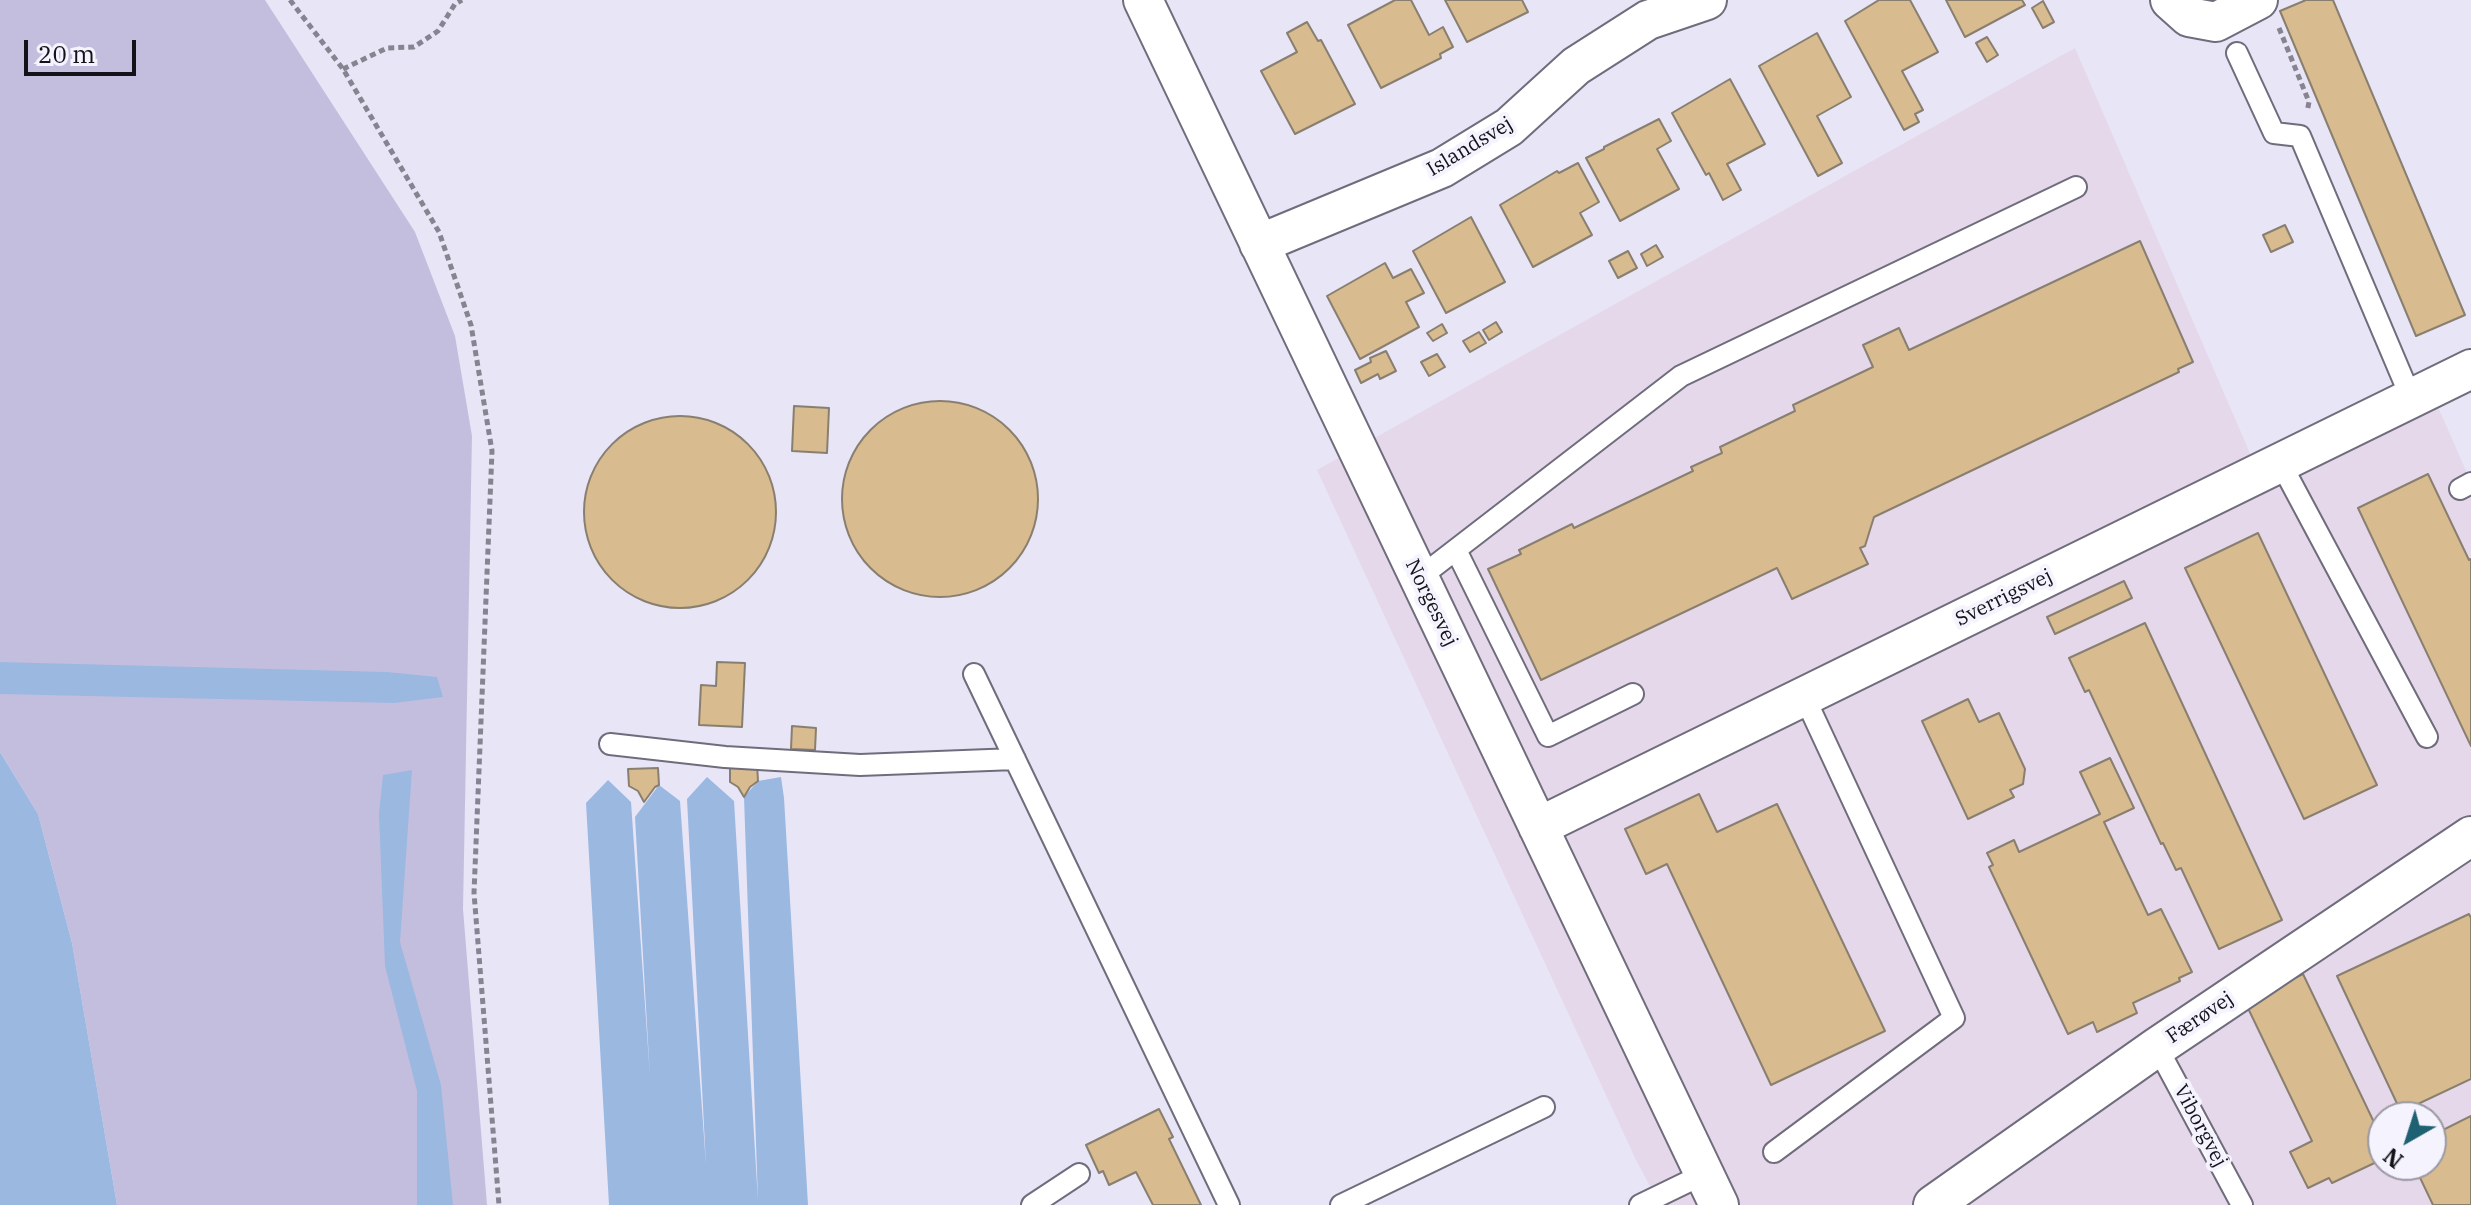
<!DOCTYPE html>
<html>
<head>
<meta charset="utf-8">
<style>
	body { margin:0 }
	#map { position:relative; width:2471px; height:1205px; overflow:hidden; background:#e8e5f7; font-family:"IBM Plex Serif",serif }
	canvas { display:block }
	.north { position:absolute; left:2367px; top:1101px; width:80px; height:80px; box-sizing:border-box; background:#f5f3fe; border:2px solid #9b99a2; border-radius:50%; rotate:219deg; font-size:22px; font-weight:700; line-height:32px; text-align:center; color:#131218 }
	.north::after { content:''; display:block; margin:auto; width:28px; height:36px; background:#1d6173; clip-path:polygon(50% 0,100% 100%,50% 72%,0 100%) }
	.scale { position:absolute; left:24px; top:40px; width:112px; height:36px; box-sizing:border-box; border:4px solid #131218; border-top:0; padding-left:10px; font-size:24px; line-height:28px; white-space:nowrap; color:#131218; -webkit-text-stroke:6px #f5f3fe; paint-order:stroke }
</style>
</head>
<body>
<div id="map">
<canvas width="2471" height="1205"></canvas>
<div class="north">N</div>
<div class="scale">20 m</div>
</div>
<script>
const context = document.querySelector('canvas').getContext('2d');
context.lineJoin = 'round';
function fillPath(path, color) { context.fillStyle = color; context.fill(path, 'evenodd'); }
function trace(path, color, width, dash) { context.strokeStyle = color; context.lineWidth = width; context.lineCap = dash ? 'butt' : 'round'; context.setLineDash(dash || []); context.stroke(path); }
function drawText(font, color, halo, rows, align = 'center') {
  context.font = font + ' "IBM Plex Serif",serif'; context.lineWidth = 8; context.setLineDash([]); context.textBaseline = 'middle'; context.strokeStyle = halo; context.fillStyle = color; for (const [text, x, y, turn = 0] of rows) {
    context.save(); context.translate(x, y); context.rotate((+turn || 0) * Math.PI / 180); context.textAlign = isNaN(turn) ? turn : align; if (halo) context.strokeText(text, 0, 0); context.fillText(text, 0, 0); context.restore();
  }
}
fillPath(new Path2D(`
	M2075,48L2252,458L2427,382L2471,482V1205H1660L1636,1160L1317,470ZM2383,1117H2431V1165H2383Z`), '#e6d8eb');
fillPath(new Path2D(`
	M0,0H265L415,232L455,336L472,436L463,909L487,1205H117L72,943L38,814L0,752Z`), '#c4bede');
fillPath(new Path2D(`
	M0,662L387,672L437,677L443,697L394,703L0,694Z
	M0,752L38,814L72,943L117,1205H0Z
	M412,770L400,942L441,1085L453,1205H417V1091L385,966L379,814L383,775Z
	M707,777L734,801L758,1201L744,797L758,781L781,777L784,798L808,1205H609L586,803L608,780L631,802L650,1077L635,817L659,785L680,801L706,1165L687,799Z`), '#9bb8e1');
const building = new Path2D(`
	M1395,0H1411L1429,35L1443,27L1453,47L1440,54L1441,58L1381,88L1348,25Z
	M1445,0H1522L1528,12L1467,42Z
	M1879,0H1910L1938,52L1902,71L1923,110L1915,114L1919,122L1904,130L1845,21Z
	M1946,0H2022L2025,5L1965,37Z
	M2306,0H2333L2465,315L2416,336L2280,11Z
	M2043,1L2054,22L2043,28L2032,8Z
	M1307,22L1318,41L1321,40L1355,104L1295,134L1261,71L1297,52L1287,33Z
	M1817,33L1851,97L1817,116L1842,163L1818,176L1759,66Z
	M1987,37L1998,55L1987,62L1976,43Z
	M1730,79L1765,144L1727,164L1741,190L1723,200L1709,173L1706,175L1672,113Z
	M1659,119L1671,141L1657,149L1679,189L1620,221L1586,158L1604,149V147Z
	M1578,163L1599,202L1580,213L1592,235L1533,267L1500,205L1557,171L1559,173Z
	M1471,217L1505,282L1446,313L1413,251Z
	M2285,225L2293,242L2271,252L2263,235Z
	M2140,241L2193,362L2178,369L2179,372L1874,517L1865,546L1860,548L1868,564L1792,599L1777,568L1541,680L1488,569L1521,554L1519,550L1572,524L1574,528L1693,471L1691,467L1722,453L1720,447L1795,411L1793,405L1873,367L1863,345L1899,328L1909,350Z
	M1656,245L1663,257L1647,266L1641,254Z
	M1628,251L1637,268L1618,278L1609,261Z
	M1385,263L1393,278L1411,269L1424,293L1406,302L1419,327L1360,359L1327,296Z
	M1496,322L1502,332L1489,340L1483,330Z
	M1442,324L1447,333L1433,341L1427,333Z
	M1479,332L1486,343L1470,352L1463,341Z
	M1386,351L1396,371L1380,379L1378,374L1361,383L1355,370L1371,362L1370,358Z
	M1437,354L1445,367L1429,376L1421,362Z
	M842 499a98 98 0 1 1 196 0a98 98 0 1 1-196 0Z
	M794,406L829,408L827,453L792,451Z
	M584 512a96 96 0 1 1 192 0a96 96 0 1 1-192 0Z
	M2428,474L2469,560L2471,559V746L2358,508Z
	M2258,533L2377,785L2304,819L2185,568Z
	M2124,581L2132,598L2055,634L2047,617Z
	M2145,623L2282,920L2219,949L2181,868L2176,870L2163,843L2161,844L2089,690L2085,692L2069,658Z
	M717,662L745,663L742,727L699,725L701,685L716,686Z
	M1968,699L1979,722L1999,713L2025,769L2023,784L2010,790L2014,797L1968,819L1922,721Z
	M792,726L816,728L815,750L791,749Z
	M2110,758L2134,808L2104,822L2148,915L2161,909L2192,972L2179,978L2180,981L2133,1003L2137,1013L2097,1032L2093,1022L2068,1034L1989,867L1993,865L1987,853L2014,840L2019,852L2100,814L2080,772Z
	M757,764L758,781L750,787L744,797L738,787L730,782V765Z
	M658,768L659,785L655,787L644,802L638,791L629,786L628,769Z
	M1699,794L1717,832L1777,804L1885,1031L1771,1085L1667,864L1646,874L1625,829Z
	M2469,914L2471,918V1079L2401,1112L2337,976Z
	M2303,974L2383,1141V1159L2332,1183L2329,1178L2308,1188L2290,1152L2312,1141L2245,1002Z
	M1159,1109L1173,1137L1169,1139L1201,1205H1153L1136,1172L1109,1185L1103,1171L1099,1173L1086,1145Z
	M2471,1116V1205H2433L2414,1165H2431V1136Z`);
fillPath(building, '#d8bb8f');
trace(building, '#897f70', 2);
const service = new Path2D(`
	M2237,53L2274,133L2300,136L2411,398
	M2280,462L2427,737
	M2460,489L2471,483
	M1456,550L1548,736L1633,694
	M1419,578L1681,376L2076,187
	M974,674L1229,1205
	M610,744L725,757L860,765L1015,759
	M2157,1047L2242,1205
	M1774,1152L1954,1018L1804,696
	M1032,1205L1079,1174
	M1341,1205L1544,1107
	M1640,1205L1704,1174`);
const minor = new Path2D(`
	M1143,0L1719,1205
	M2170,0L2189,17L2216,22L2258,0
	M1259,244L1442,168L1509,127L1576,66L1648,20L1707,0
	M1538,827L2471,369
	M1933,1205L2157,1047L2471,836`);
trace(service, '#6f6c7c', 24);
trace(minor, '#6f6c7c', 42);
trace(new Path2D(`
	M290,0L343,69L439,232L471,325L492,451L474,893L499,1205
	M2279,28L2309,102L2307,112
	M343,69L387,48L414,47L438,31L455,4L462,0`), '#868490', 5, [6, 4]);
trace(service, '#fff', 20);
trace(minor, '#fff', 38);
drawText('20px', '#131218', '#f5f3fe', [
	["Islandsvej",1470,147,-31],
	["Sverrigsvej",2004,598,-26],
	["Norgesvej",1431,603,64],
	["Færøvej",2200,1018,-34],
	["Viborgvej",2200,1126,62]
]);
</script>
</body>
</html>
